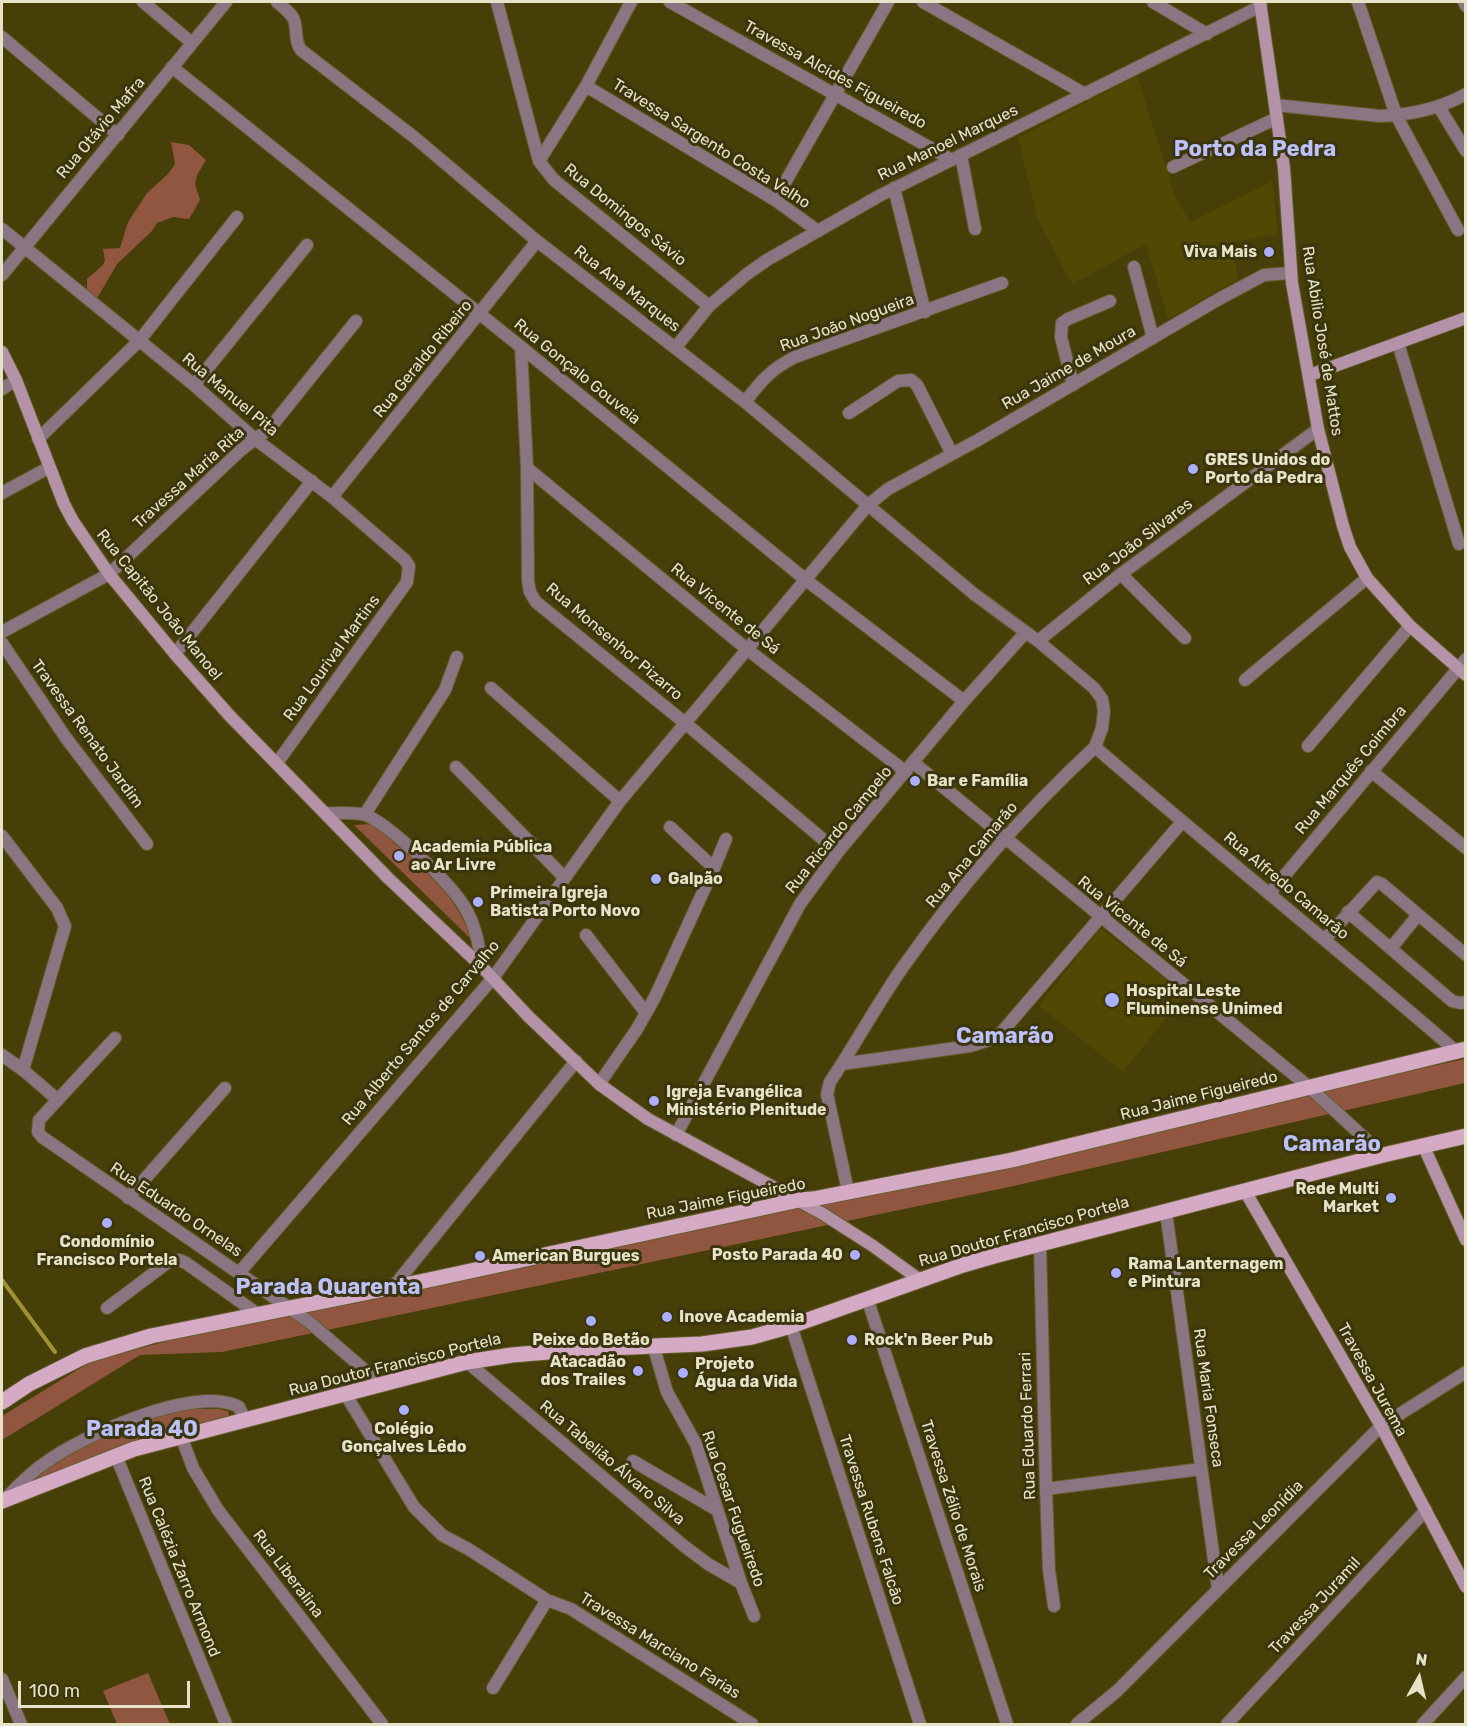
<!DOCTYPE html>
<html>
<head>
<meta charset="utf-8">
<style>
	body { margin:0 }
	#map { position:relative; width:1467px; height:1726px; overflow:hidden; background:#473f08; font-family:Rubik,sans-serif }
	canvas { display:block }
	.frame { position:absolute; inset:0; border:3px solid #e7e3c8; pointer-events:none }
	.north { position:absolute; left:1389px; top:1648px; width:60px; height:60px; -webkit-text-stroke:4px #3b350d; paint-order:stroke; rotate:8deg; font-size:16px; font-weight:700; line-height:24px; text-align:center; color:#e7e3c8 }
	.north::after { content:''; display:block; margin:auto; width:21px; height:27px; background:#e7e3c8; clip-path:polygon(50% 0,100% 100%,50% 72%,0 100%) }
	.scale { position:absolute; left:18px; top:1681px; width:172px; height:27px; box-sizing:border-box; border:3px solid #e7e3c8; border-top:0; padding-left:8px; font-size:18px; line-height:21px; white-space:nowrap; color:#e7e3c8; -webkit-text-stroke:4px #3b350d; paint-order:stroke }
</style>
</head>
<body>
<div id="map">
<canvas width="1467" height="1726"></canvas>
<div class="frame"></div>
<div class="north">N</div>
<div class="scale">100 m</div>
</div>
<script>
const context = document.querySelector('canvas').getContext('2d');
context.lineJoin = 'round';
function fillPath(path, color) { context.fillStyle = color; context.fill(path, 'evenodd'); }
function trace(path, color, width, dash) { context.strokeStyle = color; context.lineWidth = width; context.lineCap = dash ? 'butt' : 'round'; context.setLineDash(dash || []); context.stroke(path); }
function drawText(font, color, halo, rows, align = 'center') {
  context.font = font + ' Rubik,sans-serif'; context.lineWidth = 6; context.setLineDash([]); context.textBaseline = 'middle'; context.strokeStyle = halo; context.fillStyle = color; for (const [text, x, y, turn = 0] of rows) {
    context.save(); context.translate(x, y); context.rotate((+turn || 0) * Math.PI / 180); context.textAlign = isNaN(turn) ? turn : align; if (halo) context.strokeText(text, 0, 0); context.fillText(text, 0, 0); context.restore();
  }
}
fillPath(new Path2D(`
	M1137,76L1175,196L1190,222L1272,181L1278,234L1231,242L1238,279L1168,319L1146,244L1072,284L1038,220L1018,138Z
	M1100,928L1185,994L1123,1072L1039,1006Z`), '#514803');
fillPath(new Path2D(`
	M171,142L189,145L206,160L197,175L195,184L200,200L189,219L173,217L157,223L151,232L117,264L96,300L87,295V279L103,265L105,260L103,249L120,248L128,222L147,193L168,174L175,164Z
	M372,824C410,857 456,890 472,940L354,825Z
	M1465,1059V1083L1009,1187L222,1352L140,1355L2,1440V1416L92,1361L217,1328Z
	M186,1409H218L228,1411L229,1416L129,1447L27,1486L45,1467L95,1439L148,1417Z
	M148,1673L170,1724H117L103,1691Z`), '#915640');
trace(new Path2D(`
	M2,1280L55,1352`), '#9f9136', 4);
const minor = new Path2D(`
	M143,2L192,43
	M277,2C282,6 288,11 292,16C299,26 293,40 301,50L414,137L537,241L745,402L974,594L1038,641L1094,688L1102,699L1104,711L1102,728L1095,747C1024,813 959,887 903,967C877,1004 855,1045 830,1082L827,1094L848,1191
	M497,2L539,161L554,180L709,306
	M670,2L952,160
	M923,2L1085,94
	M1153,2L1207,34
	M1358,2L1396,115L1458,230
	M1464,2L1466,6
	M2,37L118,135
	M172,67L521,347L806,580L964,701
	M586,86L775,200L818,231
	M1275,105L1380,116C1411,115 1439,109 1466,94
	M1439,107L1466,151
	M961,155L975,229
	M539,161L586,86L631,2
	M1173,167L1277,118
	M894,188L925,312
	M775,200L888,2
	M2,229L194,385L255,439L332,497L405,560L409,566L407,582L277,763
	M1134,267L1153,338
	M1398,343L1459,544
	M521,347L527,468L528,581L530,592L536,602L685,723L838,852
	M676,347L709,306L747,274L767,260L879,196L1261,6
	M194,385L307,245
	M1073,385L1061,337L1062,323L1068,319L1110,301
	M2,389L16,380
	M745,402C761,381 771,369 795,357L1002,283
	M849,413L898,381L911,380L917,385L952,454
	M38,439L139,341L237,217
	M527,468L748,650L906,772
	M2,493L48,468
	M332,497L537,241
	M1121,574L1185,638
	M2,632L109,574L241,450L270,428L356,321
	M1038,641L1121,574L1318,429
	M2,643L66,738L147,844
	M175,654L312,481
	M1245,680L1367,578
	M491,688L620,801
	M1308,746L1410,626
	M1095,747C1214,850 1337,948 1457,1052
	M914,763L1309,1087L1383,1155
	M456,767L564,877
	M1371,771L1466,848
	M327,813C338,814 357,811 368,816C393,828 449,882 464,906C476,925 479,946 482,967
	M365,814L445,690L457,657
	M2,836L57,908L65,926L23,1070
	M714,868L726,839
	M1270,893L1466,659
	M1348,912L1452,1001L1460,1003L1466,1002
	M586,935L646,1013
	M1325,939L1377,882L1382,884L1466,955
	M1391,948L1418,915
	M115,1038L39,1120L38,1132L42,1137L308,1321L382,1385
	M2,1055L23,1070L58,1100
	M842,1064L970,1046L986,1041L1001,1033L1182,822
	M599,1084L637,1029L655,997L714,868L670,827
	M676,1135L800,904L838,852L964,701L1026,632
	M128,1198L225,1088
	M1166,1212L1218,1589
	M1040,1244L1046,1489L1049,1570L1054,1606
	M239,1273L493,978L620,801L868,505L888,489L978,440L1219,299L1264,275L1291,273
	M394,1286L576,1061
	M867,1298L1007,1724
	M107,1308L171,1260H179L186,1263L259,1315
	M791,1326L920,1724
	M654,1348L667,1392L696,1444L741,1583L754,1616
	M467,1362L684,1546L708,1564L741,1583
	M346,1395L414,1507L442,1535L470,1550L547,1600L571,1609L752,1724
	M181,1436L193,1468L218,1510L382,1724
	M116,1456L226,1724
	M633,1461L717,1510
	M1046,1489L1201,1469
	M7,1497C19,1485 31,1472 45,1463C81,1436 196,1384 239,1407L245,1420
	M2,1679L21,1724
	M493,1688L547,1600
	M1077,1724L1117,1691L1381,1426L1466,1372
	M1227,1724L1426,1510`);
const tertiary = new Path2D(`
	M2,275L226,2
	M1423,1724L1466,1677`);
const secondary = new Path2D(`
	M1260,2L1284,168L1292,283L1318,429L1343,526L1350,547L1367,578L1410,626L1466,675
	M2,352L16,380L64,504L73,521L109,574L175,654L229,715L388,878L482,967L528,1016L599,1084L648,1119L823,1214L873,1246L920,1280
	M1310,375L1466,318
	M1423,1145L1466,1240
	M1245,1191L1381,1426L1466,1587`);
const primary = new Path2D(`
	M2,1402L29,1384L85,1356L151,1336L424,1281L799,1200L813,1199L1012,1160L1466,1049
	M2,1501L134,1449L467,1362L512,1355L584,1349L702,1344L752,1337L791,1326L963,1265L994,1256L1383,1155L1466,1136`);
trace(minor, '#645d2b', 14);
trace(tertiary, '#645d2b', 14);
trace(secondary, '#645d2b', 14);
trace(primary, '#645d2b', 17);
trace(minor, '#8a7582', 12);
trace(tertiary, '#8a7582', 12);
trace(secondary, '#b493a8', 12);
trace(primary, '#d4aac5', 15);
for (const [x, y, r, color] of [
	[1269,252,6,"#aab0fb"],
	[1193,469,6,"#aab0fb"],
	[915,781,6,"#aab0fb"],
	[399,856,6,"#aab0fb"],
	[656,879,6,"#aab0fb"],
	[478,902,6,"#aab0fb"],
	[1112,1000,8,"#aab0fb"],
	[654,1101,6,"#aab0fb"],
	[1391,1198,6,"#aab0fb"],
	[107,1223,6,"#aab0fb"],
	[855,1255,6,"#aab0fb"],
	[480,1256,6,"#aab0fb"],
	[1116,1273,6,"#aab0fb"],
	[667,1317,6,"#aab0fb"],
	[591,1321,6,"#aab0fb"],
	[852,1340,6,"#aab0fb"],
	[638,1371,6,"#aab0fb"],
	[683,1373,6,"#aab0fb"],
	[404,1410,6,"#aab0fb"]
]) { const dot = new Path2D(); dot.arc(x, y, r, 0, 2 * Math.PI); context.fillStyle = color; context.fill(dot); trace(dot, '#3b350d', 2); }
drawText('16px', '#e7e3c8', '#3b350d', [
	["Travessa Alcides Figueiredo",835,75,29],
	["Rua Otávio Mafra",101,128,-50],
	["Rua Manoel Marques",948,143,-26],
	["Travessa Sargento Costa Velho",711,144,32],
	["Rua Domingos Sávio",625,215,39],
	["Rua Ana Marques",627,289,38],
	["Rua João Nogueira",847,323,-20],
	["Rua Abilio José de Mattos",1322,341,81],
	["Rua Geraldo Ribeiro",423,359,-51],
	["Rua Jaime de Moura",1069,368,-30],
	["Rua Gonçalo Gouveia",577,372,39],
	["Rua Manuel Pita",230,395,40],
	["Travessa Maria Rita",189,478,-42],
	["Rua João Silvares",1138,542,-37],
	["Rua Capitão João Manoel",159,605,51],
	["Rua Vicente de Sá",725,609,39],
	["Rua Monsenhor Pizarro",614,642,40],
	["Rua Lourival Martins",332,658,-54],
	["Travessa Renato Jardim",87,734,54],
	["Rua Marquês Coimbra",1351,770,-50],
	["Rua Ricardo Campelo",839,830,-51],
	["Rua Ana Camarão",972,855,-50],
	["Rua Alfredo Camarão",1286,886,40],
	["Rua Vicente de Sá",1132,922,39],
	["Rua Alberto Santos de Carvalho",421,1033,-50],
	["Rua Jaime Figueiredo",1199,1096,-14],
	["Rua Jaime Figueiredo",726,1199,-11],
	["Rua Eduardo Ornelas",176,1210,34],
	["Rua Doutor Francisco Portela",1024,1232,-16],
	["Rua Doutor Francisco Portela",395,1365,-14],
	["Travessa Jurema",1372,1380,61],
	["Rua Maria Fonseca",1208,1398,82],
	["Rua Eduardo Ferrari",1028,1426,-92],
	["Rua Tabelião Álvaro Silva",612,1463,40],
	["Travessa Zélio de Morais",953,1506,72],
	["Rua Cesar Fugueiredo",733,1509,71],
	["Travessa Rubens Falcão",871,1520,72],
	["Travessa Leonídia",1254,1530,-45],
	["Rua Calézia Zarro Armond",179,1567,68],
	["Rua Liberalina",288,1574,53],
	["Travessa Juramil",1315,1606,-47],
	["Travessa Marciano Farias",660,1646,32]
]);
drawText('bold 16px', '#e7e3c8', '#3b350d', [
	["Viva Mais",1257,252,"right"],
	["GRES Unidos do",1205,460],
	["Porto da Pedra",1205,478],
	["Bar e Família",927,781],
	["Academia Pública",411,847],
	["ao Ar Livre",411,865],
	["Galpão",668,879],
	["Primeira Igreja",490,893],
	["Batista Porto Novo",490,911],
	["Hospital Leste",1126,991],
	["Fluminense Unimed",1126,1009],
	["Igreja Evangélica",666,1092],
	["Ministério Plenitude",666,1110],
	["Rede Multi",1379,1189,"right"],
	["Market",1379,1207,"right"],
	["Condomínio",107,1242,"center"],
	["Francisco Portela",107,1260,"center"],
	["Posto Parada 40",843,1255,"right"],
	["American Burgues",492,1256],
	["Rama Lanternagem",1128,1264],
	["e Pintura",1128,1282],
	["Inove Academia",679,1317],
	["Peixe do Betão",591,1340,"center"],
	["Rock'n Beer Pub",864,1340],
	["Atacadão",626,1362,"right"],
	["dos Trailes",626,1380,"right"],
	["Projeto",695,1364],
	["Água da Vida",695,1382],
	["Colégio",404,1429,"center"],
	["Gonçalves Lêdo",404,1447,"center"]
], 'left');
drawText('bold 22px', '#bcc1fa', '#3b350d', [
	["Porto da Pedra",1255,150],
	["Camarão",1005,1037],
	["Camarão",1332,1145],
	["Parada Quarenta",328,1288],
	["Parada 40",142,1430]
]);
</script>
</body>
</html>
